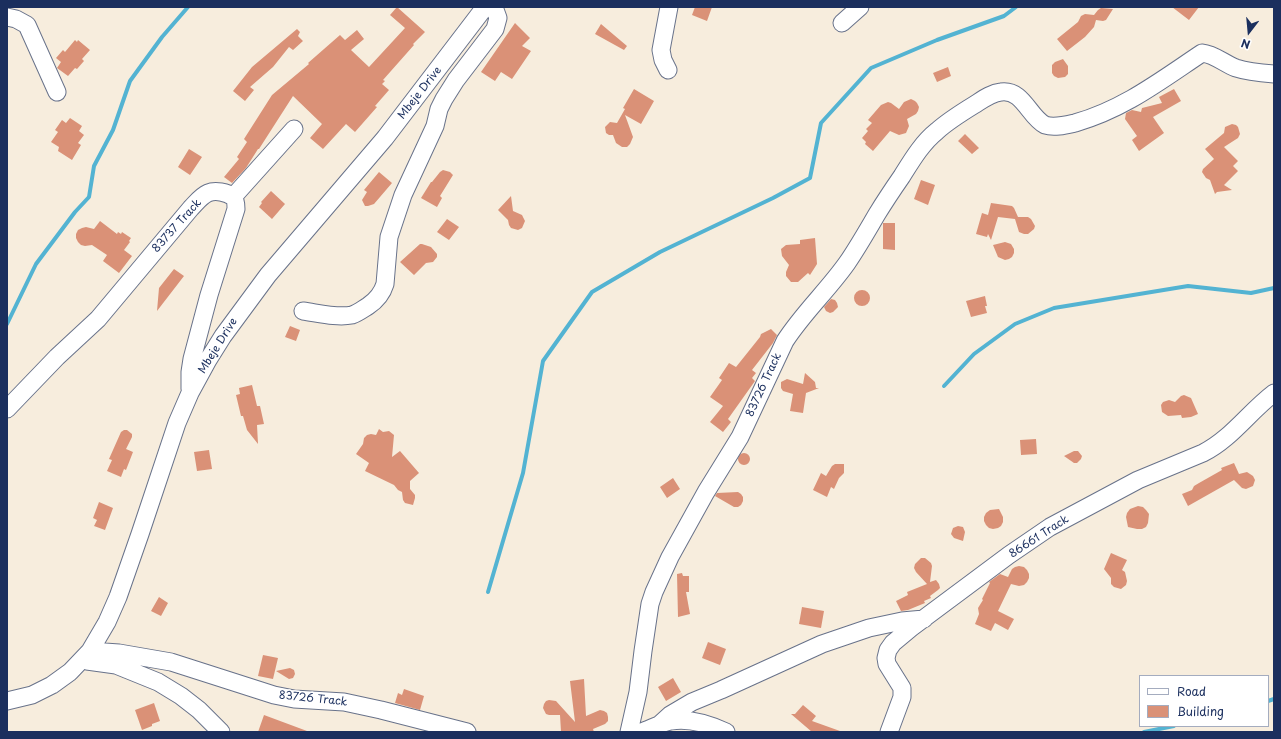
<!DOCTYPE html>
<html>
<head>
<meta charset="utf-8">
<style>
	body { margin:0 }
	#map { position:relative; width:1281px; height:739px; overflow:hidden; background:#f7eddd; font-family:"Playpen Sans",sans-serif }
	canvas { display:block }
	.frame { position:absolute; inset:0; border:8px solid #1b2f5e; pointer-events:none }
	.legend { position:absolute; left:1139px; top:675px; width:130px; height:52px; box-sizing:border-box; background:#fff; border:1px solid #a4acbf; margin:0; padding:5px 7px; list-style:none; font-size:12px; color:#1b2f5e }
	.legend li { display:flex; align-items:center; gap:8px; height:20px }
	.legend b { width:20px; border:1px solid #a4acbf }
	.north { position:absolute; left:1229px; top:12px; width:40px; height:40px; -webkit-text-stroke:3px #fff; paint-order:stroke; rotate:196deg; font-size:11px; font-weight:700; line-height:16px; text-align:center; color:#1b2f5e }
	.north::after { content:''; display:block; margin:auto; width:14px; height:18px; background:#1b2f5e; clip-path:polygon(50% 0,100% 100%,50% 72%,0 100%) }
</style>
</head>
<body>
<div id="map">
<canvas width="1281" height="739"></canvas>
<div class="frame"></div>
<ul class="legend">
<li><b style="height:5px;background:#fff"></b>Road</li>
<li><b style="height:11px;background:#da9177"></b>Building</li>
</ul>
<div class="north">N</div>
</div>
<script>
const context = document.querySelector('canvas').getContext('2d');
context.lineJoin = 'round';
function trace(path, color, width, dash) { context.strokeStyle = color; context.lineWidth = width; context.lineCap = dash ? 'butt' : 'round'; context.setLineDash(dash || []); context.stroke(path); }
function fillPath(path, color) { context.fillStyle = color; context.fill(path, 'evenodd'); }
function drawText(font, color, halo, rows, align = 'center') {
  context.font = font + ' "Playpen Sans",sans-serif'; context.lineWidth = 3; context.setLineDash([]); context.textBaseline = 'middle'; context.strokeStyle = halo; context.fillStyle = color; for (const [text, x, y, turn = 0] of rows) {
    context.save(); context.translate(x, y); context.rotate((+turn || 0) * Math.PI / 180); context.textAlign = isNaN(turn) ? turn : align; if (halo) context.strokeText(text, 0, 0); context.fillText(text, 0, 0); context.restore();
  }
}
trace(new Path2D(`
	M7,324L36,264L75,212L89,197L94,166L113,130L130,81L162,37L188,7
	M944,386L974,354L1015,324L1054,308L1188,286L1251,293L1274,288
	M488,592L523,473L543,361L592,292L660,252L773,198L810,178L821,123L871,68L937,40L1004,16L1016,7
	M1268,701L1274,699
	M1144,732L1174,726`), '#53b3d2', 4);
fillPath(new Path2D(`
	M397,7L425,32L413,44L414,45L383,80L385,81L382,84L389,90L375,106L377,107L355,132L346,124L323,149L310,138L322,124L293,96L259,149H258L246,168L232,183L224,177L239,159L237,157L247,142L244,139L272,95L309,64L308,63L340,35L345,40L357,30L364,39L351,50L369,67L405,28L390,15Z
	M695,7H712L707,21L692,15Z
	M1172,7H1199L1189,20Z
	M1101,8L1113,9L1106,20L1103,21L1096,20L1094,27L1085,37L1067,51L1057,39L1078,22L1081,16L1085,14L1094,15L1098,10Z
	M515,23L530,38L522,46L531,51L512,79L501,72L495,81L481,72Z
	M601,24L627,46L624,50L595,34Z
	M297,29L300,32L298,36L303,41L293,50L289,47L273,67L250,87L254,90L245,101L233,91L252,67Z
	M75,40L77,42L78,40L90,50L82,59L84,61L77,69L75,68L68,76L57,68L61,62L56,58L63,50L65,52Z
	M1063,59L1068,66V74L1065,77L1058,78L1054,76L1052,73V65L1055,62Z
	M948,67L951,76L937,82L933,73Z
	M634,89L654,101L641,124L625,115L633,137L630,144L627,147H622L616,143L613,135H609L606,133L605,127L610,122L617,123L625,109L623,108Z
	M1174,89L1181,101L1153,117L1164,133L1139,151L1132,140L1137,136L1125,119L1126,113L1132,110L1141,112L1142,108L1162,103L1159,97Z
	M911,99L915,101L917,103L919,107L918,111L916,114L907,119L909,126L906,133L899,135L890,131L873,151L865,144L866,142L862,138L868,131L866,129L872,123L868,120L881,105L888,102L891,103L899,109L904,102Z
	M70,118L82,126L79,131L84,135L78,143L81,145L72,160L58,151L59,147L51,142L58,132L55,130L62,120L66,123Z
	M1232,124L1236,125L1238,127L1240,134L1238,138L1224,147L1238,161L1233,166L1238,171L1224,185L1232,190L1217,192L1215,194L1210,180L1206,178L1202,172L1203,169L1214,159L1205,149L1224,133L1225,127Z
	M965,134L979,148L972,154L958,141Z
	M189,149L202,157L190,175L178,167Z
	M443,170L450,172L453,175L440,196L442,198L437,207L421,198L431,182H432L440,172Z
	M379,172L392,183L374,204L368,206H365L362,200L367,192L364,190Z
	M921,180L935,185L928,205L914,199Z
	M271,191L285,204L272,219L259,207L262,203L261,202Z
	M511,196L513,211L522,215L525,221L522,228L518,230L511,228L509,225L508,220L498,210Z
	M991,203L1012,206L1014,208L1018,217H1028L1031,219L1035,226L1034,229L1028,234H1024L1019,232L1015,219L998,217L991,240L988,234L987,237L976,234L982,213L988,215Z
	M447,219L459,227L449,240L437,232Z
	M100,221L117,234L118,232L121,234L122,232L131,238L129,241L130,242L124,250L132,256L119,273L103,261L107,255L92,245L85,246L81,245L78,242L76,238V234L78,230L82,228L86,227L94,229Z
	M883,223H895V250L883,249Z
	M815,238L817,264L810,275L808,273L798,282H791L786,276V272L789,265L782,256L781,249L786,245L800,244V240Z
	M1005,242L1011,244L1014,249V253L1012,257L1009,259L1005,260L998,257L993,245Z
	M420,244H422L431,247L437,254V257L433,262L426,263L414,275L400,262Z
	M174,269L184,276L157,311L159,288Z
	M854 298a8 8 0 1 1 16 0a8 8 0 1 1-16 0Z
	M985,296L987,306H985L987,313L971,317L966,301Z
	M831,299L835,300L837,303L838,307L833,312L830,313L826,311L824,307Z
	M290,326L300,330L296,341L285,337Z
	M771,329L777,335L773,343L752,370L756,373L752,378L755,381L728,419L731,422L723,432L710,422L723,406L710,397L722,380L719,378L729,363L736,367L760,337L761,334Z
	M805,373L815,382L816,388H819L806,393L803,413L790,411L793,394L783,391L781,388V382L787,379L803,384Z
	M252,385L257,406H260L264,424L257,425L258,444L247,430L243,416H241L236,395L240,394L239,388Z
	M1184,395L1191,398L1198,414L1191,417L1182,418L1181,415L1168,416L1162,412L1161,405L1163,402L1169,400L1175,402L1181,396Z
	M379,429L383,432L389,431L394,435L392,457L400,451L419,473L410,481V489L415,495V498L413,505L405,503L403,500L402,492L398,490L394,485L365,471L369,463L356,454L363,444L364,438L367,435L371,434L376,435Z
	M124,430H127L132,434V437L126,449L133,452L126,470L124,469L121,477L107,471L112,460L109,459L121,432Z
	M1036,439L1037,454L1021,455L1020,440Z
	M209,450L212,469L197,471L194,452Z
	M1074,451H1078L1082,456L1081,459L1077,463H1074L1064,456Z
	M738 459a6 6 0 1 1 12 0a6 6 0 1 1-12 0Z
	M1234,463L1239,474L1247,472L1253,476L1255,480L1253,486L1246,489L1242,488L1234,480L1188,506L1182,494L1192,490L1194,486L1199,483L1222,470L1221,468Z
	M835,464H844V473L839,478L834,489L831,487L827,497L813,490L821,473L826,476L832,466Z
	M673,478L680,489L667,498L660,487Z
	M738,492L741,494L743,497V501L741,505L738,507H734L715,496L717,493Z
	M99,502L113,508L105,530L94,526L97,520L93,518Z
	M1138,506L1143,507L1146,510L1149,514L1148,523L1146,527L1142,529H1137L1128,527L1126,517L1127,513L1130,509Z
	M999,509L1003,517V522L1001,526L998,528L993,529L989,528L986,525L984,521V517L986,513L990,510Z
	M958,526L963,527L965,532L963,541L954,538L951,534L953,528Z
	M1111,553L1127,560L1122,570L1125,572L1127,581L1126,585L1121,589L1114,587L1111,584V578L1104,569Z
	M921,558H925L931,563L932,566L930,582L936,580L939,584L940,588L938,590L930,596L931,598L924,601L925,603L908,610L901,611L896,601L908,595L907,592L927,584L916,572L914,568L915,564Z
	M1019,566L1024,567L1027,570L1029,574V578L1027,582L1024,585L1019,586L1011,584L998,611L1014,619L1008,630L995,623L991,631L975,624L979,614L978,608L983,600L982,599L990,583L989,582L1000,574L1008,577L1012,569L1015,567Z
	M682,573L683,576H689V592H686L690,614L678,617L677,574Z
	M159,597L168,603L161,616L151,611Z
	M802,607L824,611L821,628L799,624Z
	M708,642L726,649L720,665L702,658Z
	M263,655L278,658L273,679L258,676Z
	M290,668L294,670L295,674L293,678L289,679L276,671Z
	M673,678L681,692L666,701L658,687Z
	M584,679L586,716L600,710L604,711L607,713L608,717V721L605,724L593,729L594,732H561L560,715H549L546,714L543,708L544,704L546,701L549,700L556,701L575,722L570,681Z
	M404,689L424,696L420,710L395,703L398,693L402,695Z
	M154,703L160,721L152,724V726L142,730L135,710Z
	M803,705L816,716L812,721L840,731V732H812L791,714H795Z
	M264,715L307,731V732H258Z`), '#da9177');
const minor = new Path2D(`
	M7,17L16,19L27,25L57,92
	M842,23L860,7
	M668,70L663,60L661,50L669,7
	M233,197L294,129
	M303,311C318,313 337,318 352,315C358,313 363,309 368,306C377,300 382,294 385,284L389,237L403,195L435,126L439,109L444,99L456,80L495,29L498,18L494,7
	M7,409L57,357L98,319L191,208C196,203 201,196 208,193C215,190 227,192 233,197C236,200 236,205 236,209L209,295L192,359L190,372V389
	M90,651L119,653L171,662L274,695L294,699L344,702L381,710L467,732
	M87,661L116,665L158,682L181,696L199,710L221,732
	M7,701L32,695L52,685L70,672L90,651L107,622L118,597L140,534L177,423L190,393L208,360L223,336L268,275L385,138L485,7
	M659,725L670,715L692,702L721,690L822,644L869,628L902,621L924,619
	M629,732L638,692L643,651L650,604L654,592L670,557L706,492L740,437L785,341C803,313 828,290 847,263C858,247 867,231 877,214C885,201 893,189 902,176C912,160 922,143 937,131C948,121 961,113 974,105C982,100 991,93 1001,92C1023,89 1029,117 1045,125C1054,128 1066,125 1075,123C1124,109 1160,81 1202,53C1214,54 1225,64 1236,68C1248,72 1261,73 1274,74
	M641,732C650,729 661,723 671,721C689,718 709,724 726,732
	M889,732L902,697V688L887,664L886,658L888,650L893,643L911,628L1009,555L1050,527L1138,480L1203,453C1231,439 1249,412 1274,393`);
trace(minor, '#68728a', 19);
trace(minor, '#fff', 17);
drawText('11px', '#1b2f5e', '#fff', [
	["Mbeje Drive",420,93,-52],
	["83737 Track",177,226,-48],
	["Mbeje Drive",218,346,-58],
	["83726 Track",764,385,-65],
	["86661 Track",1039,537,-33],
	["83726 Track",313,699,6]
]);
</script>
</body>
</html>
